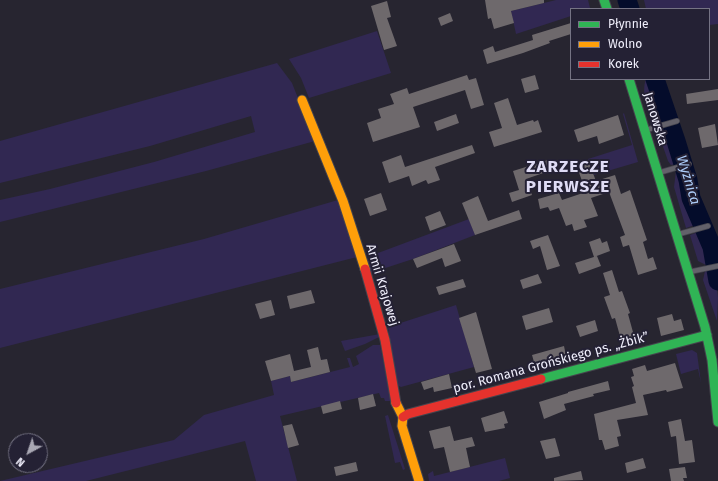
<!DOCTYPE html>
<html>
<head>
<meta charset="utf-8">
<style>
	body { margin:0 }
	#map { position:relative; width:718px; height:481px; overflow:hidden; background:#272530; font-family:"Fira Sans",sans-serif }
	canvas { display:block }
	.legend { position:absolute; left:570px; top:8px; width:140px; height:72px; box-sizing:border-box; background:#242134; border:1px solid #757384; margin:0; padding:5px 7px; list-style:none; font-size:12px; color:#efeefb }
	.legend li { display:flex; align-items:center; gap:8px; height:20px }
	.legend b { width:20px; border:1px solid #757384 }
	.north { position:absolute; left:8px; top:433px; width:40px; height:40px; box-sizing:border-box; background:#242134; border:1px solid #757384; border-radius:50%; rotate:220deg; font-size:11px; font-weight:700; line-height:16px; text-align:center; color:#efeefb }
	.north::after { content:''; display:block; margin:auto; width:14px; height:18px; background:#a9a8b4; clip-path:polygon(50% 0,100% 100%,50% 72%,0 100%) }
</style>
</head>
<body>
<div id="map">
<canvas width="718" height="481"></canvas>
<ul class="legend">
<li><b style="height:5px;background:#30b455"></b>Płynnie</li>
<li><b style="height:5px;background:#ff9f0a"></b>Wolno</li>
<li><b style="height:5px;background:#e5322d"></b>Korek</li>
</ul>
<div class="north">N</div>
</div>
<script>
const context = document.querySelector('canvas').getContext('2d');
context.lineJoin = 'round';
function fillPath(path, color) { context.fillStyle = color; context.fill(path, 'evenodd'); }
function trace(path, color, width, dash) { context.strokeStyle = color; context.lineWidth = width; context.lineCap = dash ? 'butt' : 'round'; context.setLineDash(dash || []); context.stroke(path); }
function drawText(font, color, halo, rows, align = 'center') {
  context.font = font + ' "Fira Sans",sans-serif'; context.lineWidth = 4; context.setLineDash([]); context.textBaseline = 'middle'; context.strokeStyle = halo; context.fillStyle = color; for (const [text, x, y, turn = 0] of rows) {
    context.save(); context.translate(x, y); context.rotate((+turn || 0) * Math.PI / 180); context.textAlign = isNaN(turn) ? turn : align; if (halo) context.strokeText(text, 0, 0); context.fillText(text, 0, 0); context.restore();
  }
}
fillPath(new Path2D(`
	M556,0H588L590,8L571,9V16L516,34L511,11Z
	M644,0H718V24L709,25V9H646Z
	M377,31L391,73L309,98L301,78L289,59Z
	M277,63L292,83L315,141L206,171L0,222V200L50,189L154,162L255,132L251,116L150,146L0,183V141Z
	M646,79H653L667,119L655,121C647,110 641,92 646,79Z
	M624,113L638,162L594,175L588,159L632,145L623,114Z
	M674,126H678L689,160L684,162Z
	M670,128L681,163L671,165L668,161L659,135V132Z
	M690,168L701,209H703L707,221L704,222L693,199L686,169Z
	M683,169L691,203L701,223L686,228L674,187L676,171Z
	M338,200L357,257L0,348V289L204,239Z
	M469,219L475,235L413,259L370,273L366,262L370,256Z
	M704,230L714,263L706,265L698,261L690,235Z
	M715,268L718,298L717,321L703,280L705,271Z
	M456,305L474,367L401,387L397,385L388,327Z
	M380,334L379,337L365,344L345,351L341,341Z
	M373,345H380L391,401H385L384,398H381L379,393L280,416L297,481H256L245,441L86,481H0L174,440L204,415L274,395L271,381L290,376L291,382L350,367L347,358H350L353,367L359,364L356,356Z
	M692,350L697,353L701,383L698,369L681,374L676,354Z
	M388,415L405,469L403,470L400,462L395,463L385,416Z
	M505,458L510,478L499,481H429L428,474L433,471L434,476Z`), '#312852');
trace(new Path2D(`
	M627,0L630,9
	M655,79L676,141L688,180L691,198L712,247L718,281`), '#040c2b', 19);
fillPath(new Path2D(`
	M485,0H544V3L511,11L514,23L494,29L491,18L488,19Z
	M387,1L391,17L387,18L397,46L384,50L371,6Z
	M450,13L453,21L441,26L438,18Z
	M571,23V34L549,41L550,43L523,53L487,64L483,50L493,46L495,52L533,40L532,35Z
	M467,75L469,80L476,78L484,105L471,109L465,90L413,107L420,127L373,142L367,123L381,118L378,109L394,104L390,94L407,88L409,94Z
	M535,75L539,89L525,93L521,79Z
	M718,89V100L687,104L686,94Z
	M508,98L517,125L533,120L534,122L538,120L542,132L494,147L489,132L502,128L494,103Z
	M456,114L459,123L437,131L434,122Z
	M618,115L624,135L599,144L597,136L578,142L574,130Z
	M715,124L718,145L702,148L698,128Z
	M472,145L475,153L435,167L440,180L428,184L426,180L412,186L409,176L389,183L382,162L401,155L405,167Z
	M548,160L552,170L526,179L532,195L512,202L509,193L519,190L513,171Z
	M589,163L596,181L615,175L621,194L630,190L647,240L643,242L648,259L653,257L657,269L638,275L629,245L623,247L620,237L625,235L609,192L591,198L598,216L584,220L587,227L574,231L572,224L566,226L559,208L550,211L548,207L540,209L538,199L559,193L562,200L586,192L577,167Z
	M381,193L387,210L370,216L364,199Z
	M478,196L488,221L519,210L522,219L475,235L462,203Z
	M440,211L446,225L430,231L425,217Z
	M548,235L560,266L547,270L540,246L533,249L530,241Z
	M600,238L602,243L607,241L610,251L594,257L589,242Z
	M454,244L461,261L445,267L442,258L417,268L413,259Z
	M597,256L601,266L579,274L575,263Z
	M612,270L619,292L622,291L630,313L628,314L636,343L623,347L615,318L612,319L604,297L610,295L603,273Z
	M538,274L542,283L523,289L520,280Z
	M463,279L466,287L439,295L436,287Z
	M311,290L315,303L290,309L287,296Z
	M271,300L275,315L260,319L255,304Z
	M549,308L553,322L526,330L522,316Z
	M476,312L492,369L476,373L459,318Z
	M672,314L674,321L681,319L684,330L661,336L657,318Z
	M595,320L598,331L580,337L576,326Z
	M564,346L567,361L536,369L532,355Z
	M318,347L321,360L327,359L330,372L291,382L290,376L271,381L265,361L290,354L294,371L311,367L307,350Z
	M675,363L683,388L667,392L666,390L643,395L648,415L617,420L621,436L617,437L619,446L605,450L602,440H599L594,414L636,403L632,387L634,386L631,377L634,376L632,369L645,365L647,371Z
	M449,374L452,388L434,392L433,387L424,390L421,382Z
	M608,381L610,390L593,394L594,396L564,404L566,410L544,419L539,402L568,393V392Z
	M373,394L376,406L360,410L358,398Z
	M340,401L342,409L323,414L321,406Z
	M504,411L508,423L504,424L505,428L485,432L481,418Z
	M681,419L685,441L692,440L695,462L679,464L676,436L671,437L668,422Z
	M292,424L299,445L288,448L283,426Z
	M450,426L454,441L472,437L475,446L466,448L470,467L450,472L444,447L434,449L429,431Z
	M555,438L560,456L546,459L540,441Z
	M643,458L646,468L627,473L625,463Z
	M356,462L358,471L336,476L334,467Z
	M685,467L687,478H683L684,481H671L669,469Z
	M581,471L583,480L554,481V478Z`), '#6e696c');
const lane = new Path2D(`
	M646,130L677,121
	M658,173L689,164
	M679,234L708,226
	M689,272L718,266`);
const fast = new Path2D(`
	M604,0L607,9
	M629,79L705,327L712,360L718,422
	M541,379L707,335`);
const slow = new Path2D(`
	M302,100L343,201L365,269
	M396,403L403,417L402,426L419,481`);
const jam = new Path2D(`
	M365,269L385,340L396,403
	M403,417L408,414L541,379`);
trace(lane, '#45444d', 6);
trace(fast, '#45444d', 11);
trace(slow, '#45444d', 11);
trace(jam, '#45444d', 11);
trace(lane, '#63616a', 4.5);
trace(fast, '#30b455', 9);
trace(slow, '#ff9f0a', 9);
trace(jam, '#e5322d', 9);
drawText('13px', '#efeefb', '#242134', [
	["Janowska",655,119,73],
	["Armii Krajowej",382,285,73],
	["por. Romana Grońskiego ps. „Żbik”",551,363,-15]
]);
drawText('italic 14px', '#acccf9', '#242134', [
	["Wyżnica",688,180,73]
]);
context.letterSpacing = '1px';
drawText('bold 17px', '#dfdcf5', '#242134', [
	["ZARZECZE",568,167],
	["PIERWSZE",568,187]
]);
context.letterSpacing = '0px';
</script>
</body>
</html>
